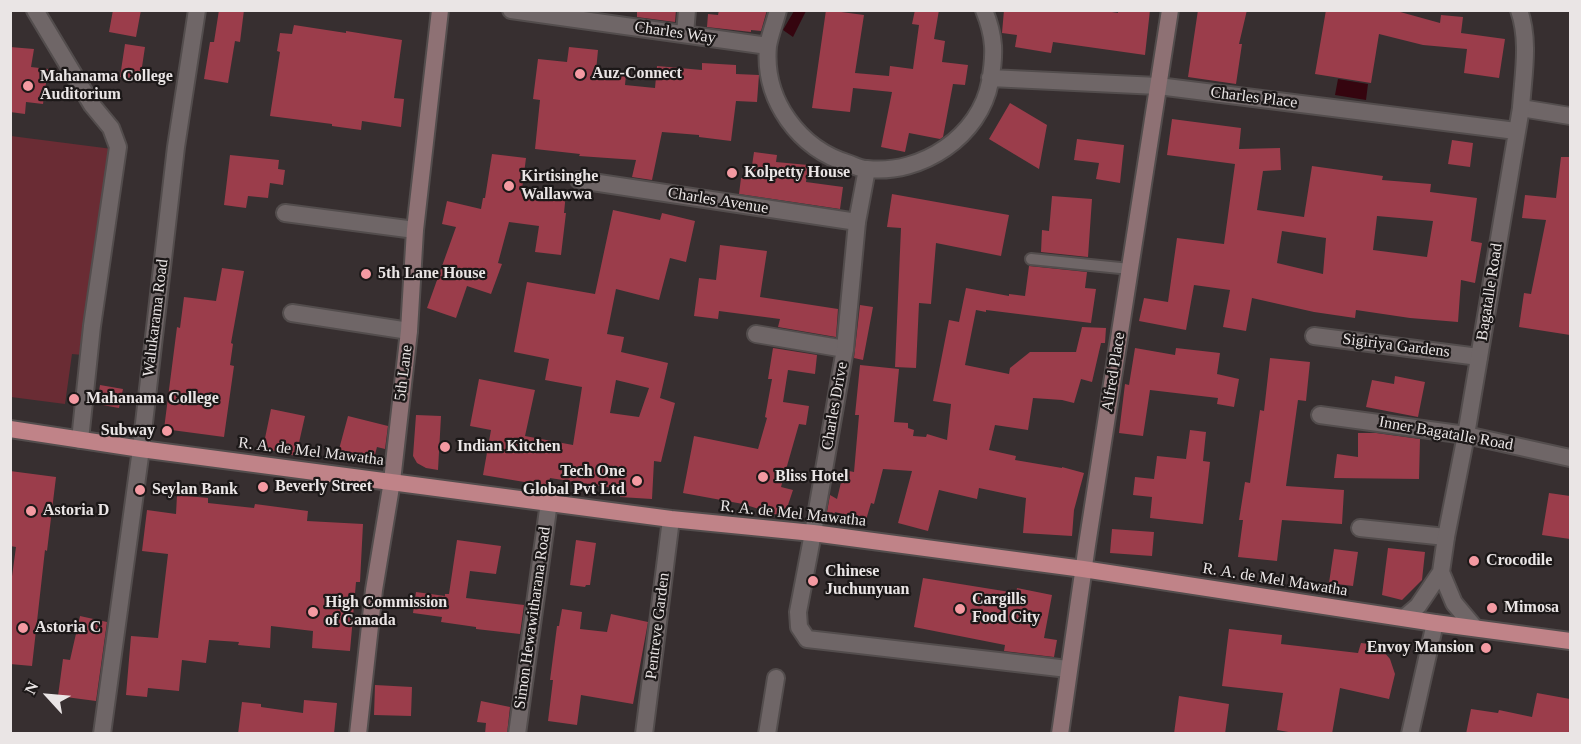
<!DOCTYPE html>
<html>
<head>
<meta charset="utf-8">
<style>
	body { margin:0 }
	#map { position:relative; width:1581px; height:744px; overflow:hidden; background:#372f30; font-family:"Times New Roman",serif }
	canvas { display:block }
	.frame { position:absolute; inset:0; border:12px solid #eae5e5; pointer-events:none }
	.north { position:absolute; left:18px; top:666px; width:60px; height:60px; -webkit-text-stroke:4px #1c1818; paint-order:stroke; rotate:296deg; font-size:16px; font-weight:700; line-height:24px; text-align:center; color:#eae5e5 }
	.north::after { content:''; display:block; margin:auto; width:21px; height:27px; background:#eae5e5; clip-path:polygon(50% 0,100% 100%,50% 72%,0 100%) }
</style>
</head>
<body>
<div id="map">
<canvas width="1581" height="744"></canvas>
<div class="frame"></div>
<div class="north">N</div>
</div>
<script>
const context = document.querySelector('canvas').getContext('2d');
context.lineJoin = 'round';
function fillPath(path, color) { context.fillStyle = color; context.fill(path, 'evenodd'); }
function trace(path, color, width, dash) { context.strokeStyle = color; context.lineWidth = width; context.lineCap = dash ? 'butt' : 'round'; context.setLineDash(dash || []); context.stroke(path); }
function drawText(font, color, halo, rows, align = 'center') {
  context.font = font + ' "Times New Roman",serif'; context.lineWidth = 4.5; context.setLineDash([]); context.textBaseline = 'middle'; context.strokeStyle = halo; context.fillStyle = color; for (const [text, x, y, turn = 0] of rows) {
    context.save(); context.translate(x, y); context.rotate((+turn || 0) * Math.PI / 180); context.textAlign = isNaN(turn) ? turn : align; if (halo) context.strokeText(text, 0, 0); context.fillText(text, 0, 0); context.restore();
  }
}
fillPath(new Path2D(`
	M11,136L120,150L93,356L72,354L65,404L11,397Z`), '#6a2c34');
fillPath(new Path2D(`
	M794,11H806L793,37L783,30Z
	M1338,79L1368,84L1366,100L1335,95Z`), '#35050f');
fillPath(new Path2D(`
	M113,10H141L136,37L109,32Z
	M219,10H244L240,42L235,41L228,83L204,79L210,42H214Z
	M637,10H676L675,22L637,17Z
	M719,10H767L761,31L751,30V32L707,27L708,14L718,15Z
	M826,10L864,15L855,73L889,76L890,66L913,69L919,25L912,24L915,10H939L934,39L945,41L942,62L968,65L965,85L953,84L943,137L940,139L909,133L905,152L881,147L892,92L853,88L850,112L812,108Z
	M1004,10H1100L1118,13V10H1150L1145,55L1053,42L1051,53L1015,47L1017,35L1002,33Z
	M1198,10H1247L1239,44H1242L1236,84L1188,77Z
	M1326,10H1393L1440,23L1441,15L1463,17L1461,33L1505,39L1499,78L1464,73L1467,49L1423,45L1379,34L1371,83L1315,74Z
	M294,25L346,33V31L402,40L394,98L404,99L401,127L362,121L361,130L332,126V124L270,116L280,52L277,51L280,33L292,34Z
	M125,44L145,47L140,80L120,77Z
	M10,47L34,49L31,67L48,69L43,104L26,102L25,114L10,112Z
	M569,47L598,50L596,71L626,75L625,85L655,88L657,66L702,70V63L736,65V74L759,75L757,102L736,101L731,141L699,137V135L662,132L652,180L632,177L636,160L579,156L580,154L535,149L540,100L533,99L538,59L567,62Z
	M1010,103L1047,125L1039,169L989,139Z
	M1172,119L1241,128L1239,149L1280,148L1281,170L1263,171L1257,210L1304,217L1312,166L1383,176L1382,180L1431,184L1430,192L1477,198L1471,241L1482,243L1475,283L1461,280L1458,322L1410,318L1356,310L1355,318L1314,312L1252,298L1246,331L1223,327L1230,290L1194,285L1186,330L1139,321L1144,298L1168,302L1177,238L1224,244L1235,164L1167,155ZM1377,216L1433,221L1427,257L1373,250ZM1282,231L1326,238L1323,274L1277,263Z
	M1077,139L1124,145L1120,183L1096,179L1099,163L1074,160Z
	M1452,140L1473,143L1470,167L1448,164Z
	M754,152L777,155L776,162L808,165L806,182L843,187L840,209L739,194L741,178L750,179Z
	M492,154L526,158L522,189L566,193L564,213H566L561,255L535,252L539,226L509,222L498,263L502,264L491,294L467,286L456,318L427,308L456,227L442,224L447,201L481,209L483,198H485Z
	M230,155L279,160L278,169L285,170L283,185L270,183L268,198L248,196L246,208L224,205Z
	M1561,157H1570V335L1519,327L1524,293L1531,294L1546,220L1522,218L1525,195L1556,198Z
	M892,194L1009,215L1001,256L936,243L931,304L919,303L916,368L895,367L901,228L887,227Z
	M1052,196L1092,199L1088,257L1041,252L1042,230L1049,231Z
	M613,210L660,220L662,213L695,221L686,262L670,258L659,300L616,289L607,334L624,337L621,352L668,363L660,398L675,403L661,462L654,461L652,499L620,497V489L550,478L548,486L483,475L491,430L470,426L479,379L535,390L525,436L573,445L582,387L545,380L549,359L514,352L527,282L595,294ZM616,380L649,388L639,417L610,413Z
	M720,245L767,251L760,297L838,309L836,337L778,327L780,319L719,311L718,319L694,316L699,278L716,280Z
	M1029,266L1087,272L1085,288L1096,289L1091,323L986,310V312L976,310L965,365L1009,374L1010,368L1030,352H1076L1082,327L1106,328L1105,343H1101L1092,382L1081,379L1074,403L1062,400L1033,398L1028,430L995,425L989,450L1016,456L1015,460L1062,468V467L1084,473L1074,510L1072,536L1023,533L1026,498L979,488L977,499L939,490L928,531L898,523L912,471L883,469L874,504L871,503L866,520L835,512L834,515L827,512L830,495L837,499L844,470L854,472L859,415H855L860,365L899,369L894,422L908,423V428L914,430L913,436L926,437L927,434L947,440L951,404L933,401L949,320L959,322L966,288L1009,296V294L1025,296Z
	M222,268L244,271L231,343L233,344L230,365L234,366L224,437L164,429L177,327L180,328L184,297L216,301Z
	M860,305L873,307L863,360L854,358Z
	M773,348L817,355L815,374L788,370L783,402L809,406L806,425L799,424L781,487L793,490L784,517L743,504L683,493L694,436L758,449L767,418L765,417L772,379H768Z
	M1135,348L1175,355L1176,348L1220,353L1217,374L1239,379L1234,407L1217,404L1218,398L1150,390L1143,436L1119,433L1125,384L1129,385Z
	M1270,358L1310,362L1306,401L1298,400L1286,486L1344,490L1342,524L1282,520L1277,561L1238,557L1243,520H1239L1245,482L1250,483L1260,410L1264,411Z
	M1395,376L1425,382L1418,417L1366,407L1372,380L1394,384Z
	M100,385L123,389L119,408L97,404Z
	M271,409L305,416L296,456L263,448Z
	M416,415L441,416L438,470L426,468L417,463L413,456Z
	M348,416L388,426L385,449L377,447L373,462L338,453Z
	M1190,430L1206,432L1203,461L1210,462L1203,524L1150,518L1152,497L1133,495L1135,477L1154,479L1157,456L1186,459Z
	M1358,433H1376L1420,439L1419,479L1334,478L1337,454L1358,457Z
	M10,471L56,477L47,551L45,550L32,666L10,664V591L16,547L10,546Z
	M1549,493L1570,496V539L1542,535Z
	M177,495L208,498V503L254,508L255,504L308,511L307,521L363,524L360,582H356L350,651L312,648L313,631L271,626L270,648L238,645L239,642L209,640L206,663L182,660L179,691L148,688L147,697L126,695L131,636L158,638L168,554L142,551L147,510L176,514Z
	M1112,529L1154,532L1152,556L1110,553Z
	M457,540L501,546L496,574L470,571L466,598L524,605L520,634L476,629V627L441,622L442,617L413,613L416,592L445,596V594H449Z
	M576,540L596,543L590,585H586L585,587L570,585Z
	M1388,548L1425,552L1422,580L1402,600L1382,595Z
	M1334,549L1358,552L1353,586L1329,583Z
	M923,578L1016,593L1017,588L1052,595L1044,638L1057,640L1054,657L1004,651L1005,645L914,627Z
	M562,609L582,612L580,629L607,632L611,614L648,622L633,704L581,695L577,725L548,721L553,680H550L557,626H559Z
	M80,616L107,622L96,701L58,696L63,659L70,660Z
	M1229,629L1282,635L1281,644L1358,653L1361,643L1378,645L1390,659L1395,674L1389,699L1340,688L1332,734H1300L1277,730L1283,693L1222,686Z
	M375,685L412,687L411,716L374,715Z
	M1537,693L1570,699V734H1466L1471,709L1498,713L1499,710L1532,717Z
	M1179,696L1229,704L1225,734H1174Z
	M304,700L337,703L334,734H238L242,702L261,704V707L303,713Z
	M481,701L510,707L507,734H485L486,723L477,722Z`), '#9b3d4b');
const service = new Path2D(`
	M1031,259L1130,269`);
const minor = new Path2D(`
	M35,10L92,105L111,128L118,147L92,326L80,440
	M685,34L687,10
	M1521,108L1570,116
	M579,180L857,222
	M285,213L415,230
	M292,313L409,331
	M756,334L845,349
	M1314,336L1479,357
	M1320,415L1466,435L1570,458
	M1360,528L1446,537
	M813,533L798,612L799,627L807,639L1068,669
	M102,734L141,449L176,147L197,10
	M517,734L549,502
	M644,734L671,519
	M767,734L776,678`);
const tertiary = new Path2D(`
	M511,10L768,46
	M778,10C775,22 770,34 768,46C763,100 799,149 850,164C855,166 861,169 867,169C922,175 980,136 990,82C995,54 995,37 984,10
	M990,78L1158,86L1516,131
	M813,533L845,349L857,222L867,169
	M1441,572L1454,603L1475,628
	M1404,618L1418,606L1441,572L1446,537L1466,435L1521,108C1523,76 1530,41 1519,10
	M1410,734L1435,623`);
const secondary = new Path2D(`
	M358,734L374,590L392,481L409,331L415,230L440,10
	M1060,734L1087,545L1170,10`);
const trunk = new Path2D(`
	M10,429L141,449L671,519L813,533L1083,569L1435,623L1570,641`);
trace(service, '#534d4d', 14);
trace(minor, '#534d4d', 20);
trace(tertiary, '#534d4d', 20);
trace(secondary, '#534d4d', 20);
trace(trunk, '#534d4d', 20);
trace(service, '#6f6667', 10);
trace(minor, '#6f6667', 16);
trace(tertiary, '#6f6667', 16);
trace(secondary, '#8e7174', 16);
trace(trunk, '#c08388', 16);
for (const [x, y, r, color] of [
	[580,74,6,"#f49aa2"],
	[28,86,6,"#f49aa2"],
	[732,173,6,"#f49aa2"],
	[509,186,6,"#f49aa2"],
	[366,274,6,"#f49aa2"],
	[74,399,6,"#f49aa2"],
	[167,431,6,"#f49aa2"],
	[445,447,6,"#f49aa2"],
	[763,477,6,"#f49aa2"],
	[637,481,6,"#f49aa2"],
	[263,487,6,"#f49aa2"],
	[140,490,6,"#f49aa2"],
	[31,511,6,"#f49aa2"],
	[1474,561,6,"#f49aa2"],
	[813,581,6,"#f49aa2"],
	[1492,608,6,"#f49aa2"],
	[960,609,6,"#f49aa2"],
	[313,612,6,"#f49aa2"],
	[23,628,6,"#f49aa2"],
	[1486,648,6,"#f49aa2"]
]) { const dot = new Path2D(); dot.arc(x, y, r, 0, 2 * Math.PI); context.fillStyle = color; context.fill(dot); trace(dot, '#1c1818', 2); }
drawText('16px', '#eae5e5', '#1c1818', [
	["Charles Way",675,33,8],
	["Charles Place",1254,98,7],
	["Charles Avenue",718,201,9],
	["Bagatalle Road",1490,292,-81],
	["Walukarama Road",156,318,-83],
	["Sigiriya Gardens",1396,346,7],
	["Alfred Place",1114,372,-81],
	["5th Lane",404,373,-83],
	["Charles Drive",835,406,-80],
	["Inner Bagatalle Road",1446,434,10],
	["R. A. de Mel Mawatha",311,452,7],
	["R. A. de Mel Mawatha",793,514,6],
	["R. A. de Mel Mawatha",1275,580,9],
	["Simon Hewawitharana Road",533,618,-82],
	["Pentreve Garden",658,626,-83]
]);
drawText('bold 16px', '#eae5e5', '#1c1818', [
	["Auz-Connect",592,74],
	["Mahanama College",40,77],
	["Auditorium",40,95],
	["Kolpetty House",744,173],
	["Kirtisinghe",521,177],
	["Wallawwa",521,195],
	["5th Lane House",378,274],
	["Mahanama College",86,399],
	["Subway",155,431,"right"],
	["Indian Kitchen",457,447],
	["Tech One",625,472,"right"],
	["Global Pvt Ltd",625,490,"right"],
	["Bliss Hotel",775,477],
	["Beverly Street",275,487],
	["Seylan Bank",152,490],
	["Astoria D",43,511],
	["Crocodile",1486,561],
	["Chinese",825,572],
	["Juchunyuan",825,590],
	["Cargills",972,600],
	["Food City",972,618],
	["High Commission",325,603],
	["of Canada",325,621],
	["Mimosa",1504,608],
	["Astoria C",35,628],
	["Envoy Mansion",1474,648,"right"]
], 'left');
</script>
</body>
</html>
